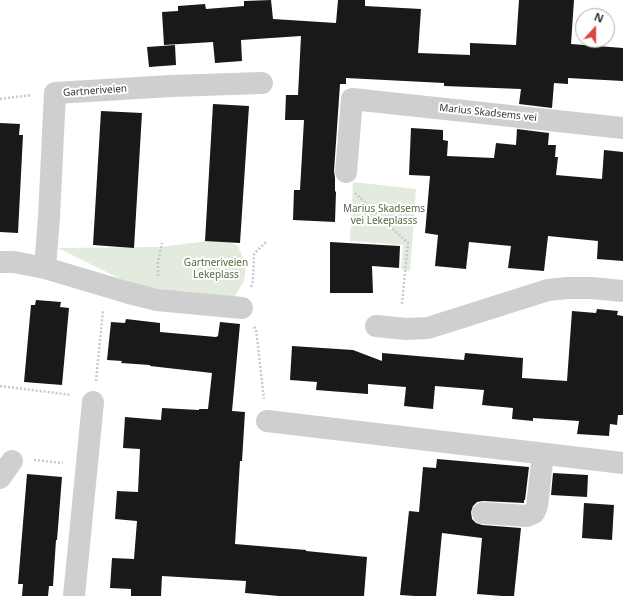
<!DOCTYPE html>
<html>
<head>
<meta charset="utf-8">
<style>
	body { margin:0 }
	#map { position:relative; width:623px; height:596px; overflow:hidden; background:#fff; font-family:"Noto Sans",sans-serif }
	canvas { display:block }
	.north { position:absolute; left:575px; top:8px; width:40px; height:40px; box-sizing:border-box; background:#fff; border:1px solid #adadad; border-radius:50%; rotate:21deg; font-size:11px; font-weight:700; line-height:16px; text-align:center; color:#323232 }
	.north::after { content:''; display:block; margin:auto; width:14px; height:18px; background:#dd463f; clip-path:polygon(50% 0,100% 100%,50% 72%,0 100%) }
</style>
</head>
<body>
<div id="map">
<canvas width="623" height="596"></canvas>
<div class="north">N</div>
</div>
<script>
const context = document.querySelector('canvas').getContext('2d');
context.lineJoin = 'round';
function fillPath(path, color) { context.fillStyle = color; context.fill(path, 'evenodd'); }
function trace(path, color, width, dash) { context.strokeStyle = color; context.lineWidth = width; context.lineCap = dash ? 'butt' : 'round'; context.setLineDash(dash || []); context.stroke(path); }
function drawText(font, color, halo, rows, align = 'center') {
  context.font = font + ' "Noto Sans",sans-serif'; context.lineWidth = 4; context.setLineDash([]); context.textBaseline = 'middle'; context.strokeStyle = halo; context.fillStyle = color; for (const [text, x, y, turn = 0] of rows) {
    context.save(); context.translate(x, y); context.rotate((+turn || 0) * Math.PI / 180); context.textAlign = isNaN(turn) ? turn : align; if (halo) context.strokeText(text, 0, 0); context.fillText(text, 0, 0); context.restore();
  }
}
fillPath(new Path2D(`
	M353,182L416,189L410,271L401,269L403,245L350,241Z
	M223,239L238,246L246,265L244,281L233,299L186,294L129,283L58,248L161,247Z`), '#e3eade');
fillPath(new Path2D(`
	M271,0L273,19L336,23L338,0H365V6L421,9L418,53L470,55V43L516,45L519,0H574L571,44L623,48V81L568,78V84L554,83L552,108L519,104L521,89L444,86V83L346,78V84H340L334,171L335,178V191L336,192L335,222L293,220L294,190H300L304,120H285L286,95H298L301,36L241,40L242,61L215,63L213,42L164,45L162,12L178,11V6L205,4L206,9L244,6V1Z
	M175,45L176,65L149,67L147,47Z
	M213,104L249,106L240,243L205,241Z
	M101,111L142,113L134,248L93,245Z
	M0,123L20,124L19,135H23L18,233L0,232Z
	M411,128L443,130V140L448,141L447,156L494,158L496,143L516,145L517,129L549,133L548,145H556L555,157H558L556,175L602,179L604,150L623,152V261L597,259L598,241L548,236L544,271L508,268L511,246L469,242L466,269L435,266L438,235L425,233L430,176L409,175Z
	M330,242L400,246L399,268L372,266L373,293H330Z
	M36,300L61,302L60,307L69,308L62,385L24,382L31,305H35Z
	M597,309L618,311L617,315L623,316V415H618L617,425L610,424L609,436L577,434L579,421L533,418V421L512,419L513,408L482,405L484,390L435,386L433,409L404,406L406,387L368,384V394L316,390L317,382L290,380L292,346L353,350L382,361V353L464,360L465,353L523,358L522,378L567,381L572,311L596,313Z
	M126,319L160,323V332L216,337L218,336L220,322L240,324L232,411L245,412L242,461H240L235,544L306,550V551L367,557L364,596H279L245,593L246,581L162,576L161,596H131V589L110,588L112,558L134,559L137,521L115,519L117,491L138,492L140,449L123,448L125,417L161,420L162,408L199,410V409H208L212,373L150,366V365L121,363L122,361L107,360L111,322L125,323Z
	M437,459L529,467L525,500H524V503L483,501L477,502L473,506L471,512L472,519L476,523L482,525L521,528L514,596H502L477,594L482,538L442,533L436,596H415L400,595L409,511L419,512L423,467L436,468Z
	M553,473L588,475L587,497L551,495Z
	M27,474L62,477L57,540H56L53,586H49L48,596H22L23,584H18Z
	M584,503L614,505L612,540L582,538Z`), '#191919');
trace(new Path2D(`
	M0,99L31,95
	M355,193L408,243L402,303V306
	M158,276V263L162,243
	M251,287L253,281L254,254L266,242
	M254,327L256,329L264,399
	M96,381L103,310
	M0,386L71,395
	M34,460L63,463`), '#c9c9c9', 2.5, [2, 2]);
trace(new Path2D(`
	M346,172L352,99L623,128
	M0,262H14L45,268L129,293L157,300L242,308
	M45,268L49,217L55,93L171,86L262,83
	M376,326L406,329L428,328L450,321L548,290L567,288H592L623,291
	M267,421L623,463
	M0,478L12,461
	M483,513L527,516L534,513L537,506L543,454
	M74,596L93,402`), '#cfcfcf', 22);
drawText('10px', '#323232', '#fff', [
	["Gartneriveien",95,91,-4],
	["Marius Skadsems vei",488,113,6]
]);
drawText('10px', '#506c40', '#fff', [
	["Marius Skadsems",384,209],
	["vei Lekeplasss",384,221],
	["Gartneriveien",216,263],
	["Lekeplass",216,275]
]);
</script>
</body>
</html>
